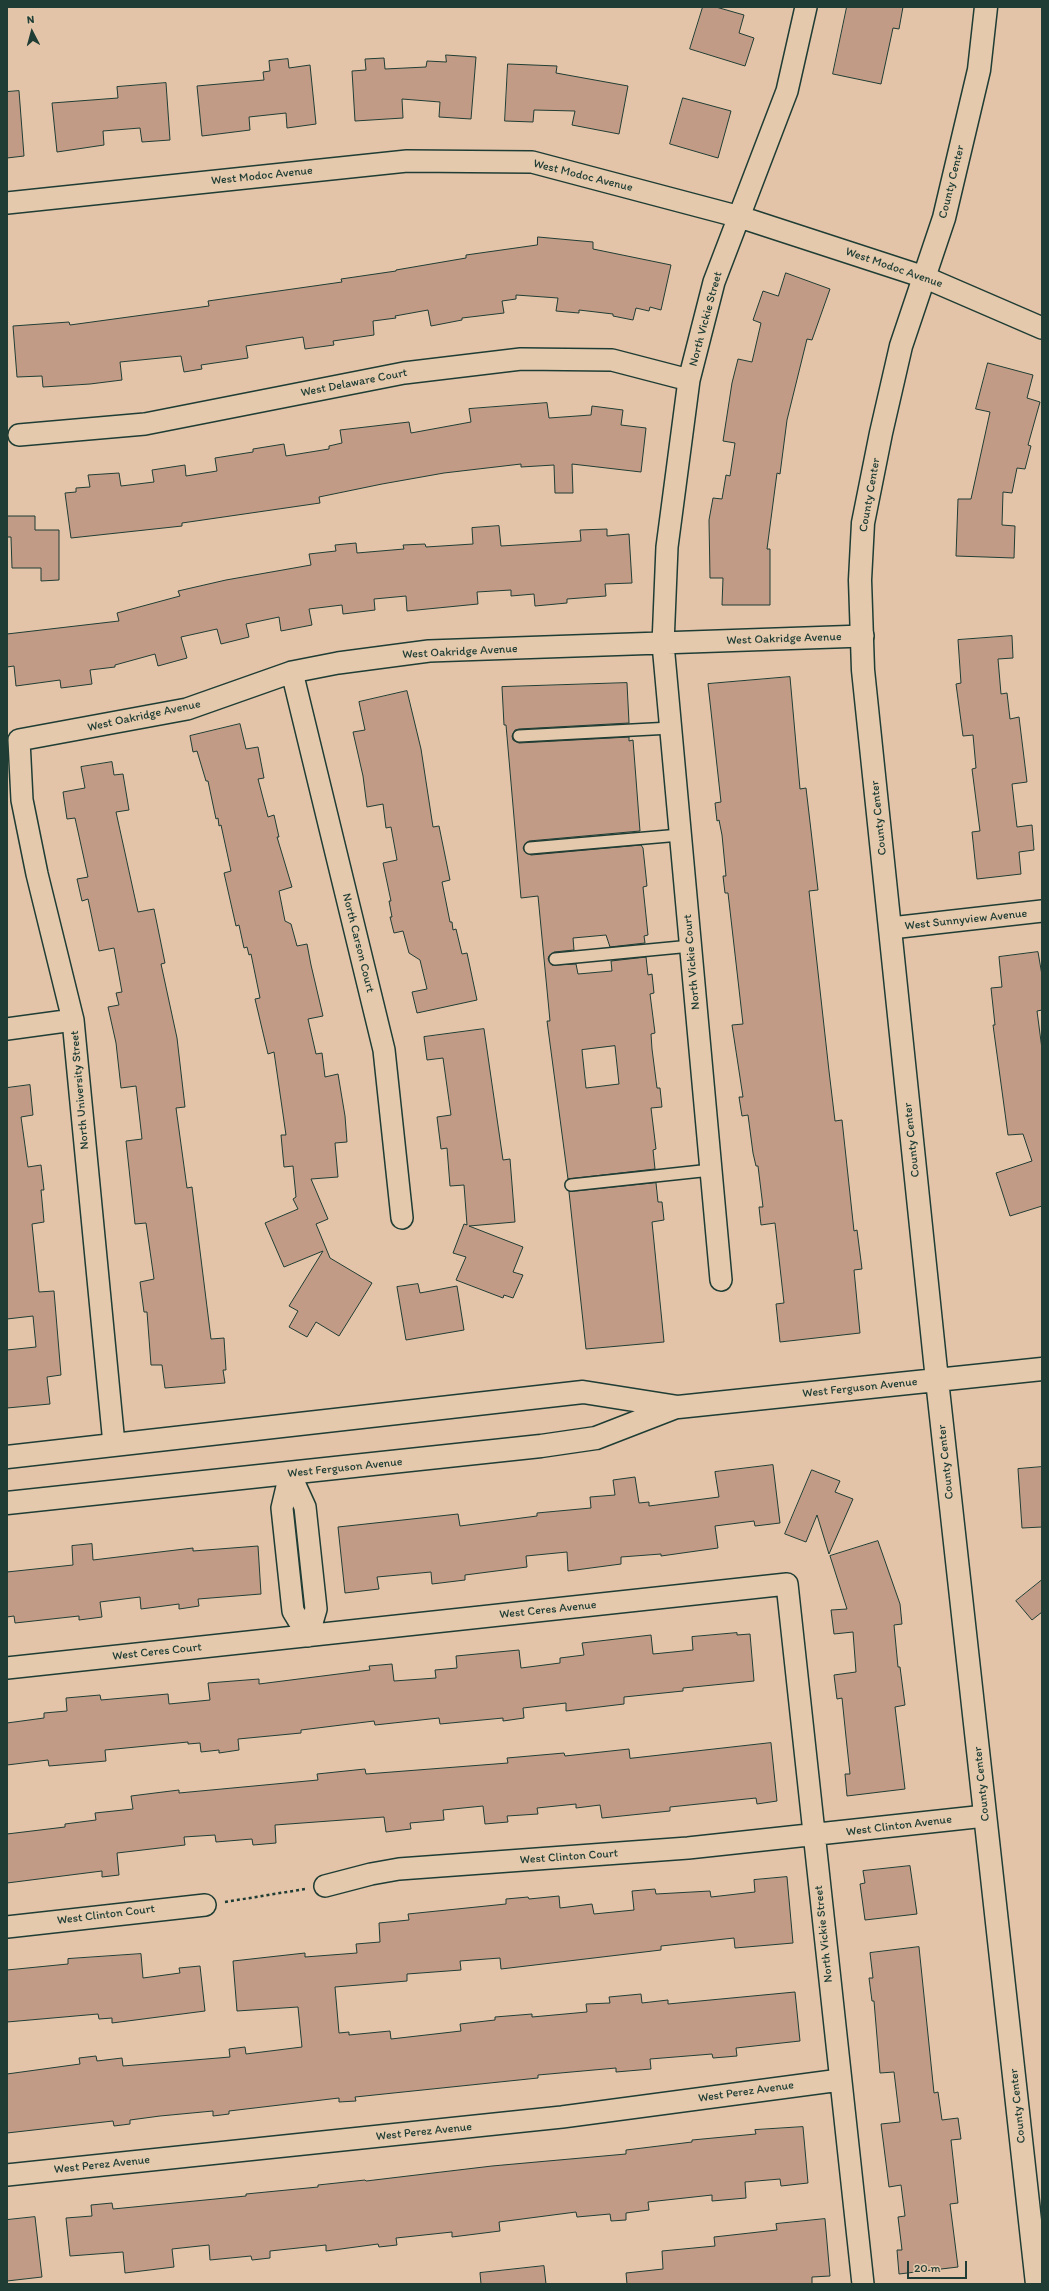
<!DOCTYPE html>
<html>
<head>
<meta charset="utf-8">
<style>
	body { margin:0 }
	#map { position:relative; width:1049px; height:2291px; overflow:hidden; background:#e4c4a8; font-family:Itim,sans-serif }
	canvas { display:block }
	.frame { position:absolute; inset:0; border:8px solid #1f3d34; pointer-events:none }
	.north { position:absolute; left:12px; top:12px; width:40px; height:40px; -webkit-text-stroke:3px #e4c9ac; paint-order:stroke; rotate:354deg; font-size:11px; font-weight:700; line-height:16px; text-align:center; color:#1f3d34 }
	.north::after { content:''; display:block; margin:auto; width:14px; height:18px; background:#1f3d34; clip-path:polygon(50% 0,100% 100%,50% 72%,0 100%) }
	.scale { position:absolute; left:907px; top:2261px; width:60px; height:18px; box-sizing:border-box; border:2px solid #1f3d34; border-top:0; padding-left:5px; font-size:12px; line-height:14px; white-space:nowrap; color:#1f3d34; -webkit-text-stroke:3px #e4c9ac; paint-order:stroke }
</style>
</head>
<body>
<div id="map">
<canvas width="1049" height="2291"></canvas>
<div class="frame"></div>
<div class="north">N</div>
<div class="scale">20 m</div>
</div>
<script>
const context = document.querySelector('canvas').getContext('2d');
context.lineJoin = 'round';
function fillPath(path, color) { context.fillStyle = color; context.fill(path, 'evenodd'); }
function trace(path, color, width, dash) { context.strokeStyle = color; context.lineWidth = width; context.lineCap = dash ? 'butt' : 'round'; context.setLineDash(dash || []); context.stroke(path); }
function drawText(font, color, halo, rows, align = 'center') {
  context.font = font + ' Itim,sans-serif'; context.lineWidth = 3; context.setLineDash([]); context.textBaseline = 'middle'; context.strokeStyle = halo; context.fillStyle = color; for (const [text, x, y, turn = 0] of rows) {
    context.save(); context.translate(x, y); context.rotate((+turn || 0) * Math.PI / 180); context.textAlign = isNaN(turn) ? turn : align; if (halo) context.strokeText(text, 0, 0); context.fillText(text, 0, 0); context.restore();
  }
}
const building = new Path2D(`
	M703,7H716L744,15L739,33L754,38L745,66L690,49Z
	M847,7H903L899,29L893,28L881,84L833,74Z
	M446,55L476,57L471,119L439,117L440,102L402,99L403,118L355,121L352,71L366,70L365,59L384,58L385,69L426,67L427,61L446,62Z
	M288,59L289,68L310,65L316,124L287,128L286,113L249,117L250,130L202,136L197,86L264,80L263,72L270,71L269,61Z
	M508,64L557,66L556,73L628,86L619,134L572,125L575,111L534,110L533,122L505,121Z
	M166,83L170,140L142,142L140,128L103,131L104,145L57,152L52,103L118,98L117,87Z
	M19,91L24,156L7,158V92Z
	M683,98L731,111L718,158L670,144Z
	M538,237L593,242V249L671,265L661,310L650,307L649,311L636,308L633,320L613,316V314L579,310V313L556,311L558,298L516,295V299L502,301L504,313L462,318V320L431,326L428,310L395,316L396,318L373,321L374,335L333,341L334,345L305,349L303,337L246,346L248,358L201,365L202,369L184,372L181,356L120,362L122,380L90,384L43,387L42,376L17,377L13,326L69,322L70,325L209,306L208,301L342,282L341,279L396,271V270L466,258V255L537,245Z
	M786,273L830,289L812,340L807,339L787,420L780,474L777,473L767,549H770V605H722L723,578H710L709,520L713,498L722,499L726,475L730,476L735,443L723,441L732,383L738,359L752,362L761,323L753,320L763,291L778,296Z
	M988,363L1033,375L1027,398L1040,402L1028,445L1031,446L1025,469L1017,468L1012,493L1003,492L1002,525L1015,526L1014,558L956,556L958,499H971L990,412L976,409Z
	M547,403L549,418L591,415L592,406L623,410L621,425L646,428L641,472L572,464L573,493H555L554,465L521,467V464L444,473L382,484L319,497L320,503L182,523V526L71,538L65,493L76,492V488L90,487L88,475L119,473L121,486L154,482L152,470L185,465L186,476L217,471L215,458L253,452V449L284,444L286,456L329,449V446L342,443L340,430L409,422L411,433L471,422L469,409Z
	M7,516H35V530H59V580L41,581V568H12L11,537H7Z
	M499,526L501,546L581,541L580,530L607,529V536L629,534L632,583L605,584L606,596L567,599V603L535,606L534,594L511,596V590L477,592L478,604L407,611L406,596L374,599L375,610L343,614L342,605L309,609L312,625L281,631L279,617L246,624L249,637L221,644L217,629L181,637L187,658L158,666L155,654L115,665V667L90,670L92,684L61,688L60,680L16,686L14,666L7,667V634L119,621L117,613L180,596L178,591L226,580L311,565L309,554L336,551L335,545L356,543L357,553L404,549L403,545L425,544L426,547L473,544L472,528Z
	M1012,636L1013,658L998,659L1001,694L1007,693L1010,719L1019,717L1027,782L1012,784L1017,827L1032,825L1034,850L1019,852L1021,874L977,879L972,832L980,831L972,769L976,768L973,735L963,736L956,684L961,683L958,640Z
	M790,677L800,789L806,788L818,890L809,891L829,1071L835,1121L842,1120L854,1231L857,1230L862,1269L854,1270L860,1333L780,1342L776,1304L784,1303L775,1223L761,1225L759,1207H763L758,1166H756L753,1153L748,1115L742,1116L739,1097H743L732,1025L743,1024L728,893H725L723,876H726L722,835L719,820L717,821L715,803L721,802L708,684Z
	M627,683L629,723L519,729L515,730L512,736L513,740L519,743L629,737V741L633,740L640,831L529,841L526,843L523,848L525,852L531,855L641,845L643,848L647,886L643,887L648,935L644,936L645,943L610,947L606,935L573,938L574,950L554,952L549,956L548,959L552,965L576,964L578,974L612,971L611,961L646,957L648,975L652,974L654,993L650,994L655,1033L651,1034L652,1049L657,1088H660L662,1107L651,1108L656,1149L653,1150L655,1169L568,1179L547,1021H550L538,896L521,898L506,725H504L502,687ZM615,1046L619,1084L586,1088L582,1050Z
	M407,691L421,749L433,827L439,826L450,880L442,882L450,922H452L453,930L456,929L462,954L467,953L477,1000L417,1013L412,992L427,989L420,960L409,953L403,931L394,933L390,917H392L389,901H391L383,863L397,860L391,827L386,828L383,804L367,807L363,776L353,732L365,730L359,702Z
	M240,724L246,749L258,747L264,778L258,779L268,817L274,815L279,837H277L292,887L279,891L285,921L291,924L297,946L307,944L311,965L323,1016L308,1019L316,1054L322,1053L325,1077L338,1074L345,1116L347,1142L335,1143L338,1177L311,1179L328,1219L316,1224L330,1258L372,1283L339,1336L316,1322L307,1337L289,1327L298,1311L289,1306L323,1251L284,1267L265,1223L298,1209L293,1199L296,1197L293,1166L284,1167L281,1135H286L274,1052L268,1054L255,999L260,998L251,954L249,955L247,947L244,948L239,925L236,926L224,873L231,871L221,825L219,826L218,818L216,819L208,781H206L197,751L193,752L190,736Z
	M112,762L114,775L123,774L129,810L116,812L138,912L154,909L165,963L161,964L177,1038L185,1107L176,1108L187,1188L192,1187L211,1339L224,1338L226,1370H223L225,1383L165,1388L162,1365H151L147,1312H144L140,1282L154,1279L146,1223L135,1224L126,1141L142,1139L136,1086L121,1088L116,1043L108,1007L119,1005L116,993L122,992L114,948L99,951L88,899L82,901L77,879L88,877L75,818L67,819L63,792L85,788L81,767Z
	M1038,952L1042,975V1010L1037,1011L1042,1049V1206L1010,1216L996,1173L1032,1161L1023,1134L1008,1135L993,1025H995L991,988L1002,987L999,957Z
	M484,1029L503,1160L510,1159L515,1222L469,1226L523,1247L513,1272L523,1275L513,1298L504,1295L503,1298L456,1280L466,1257L453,1253L464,1224L467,1225L464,1185L450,1186L447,1148L441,1149L437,1117L451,1115L443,1058L427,1060L424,1037Z
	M30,1085L33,1115L21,1117L28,1167L41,1165L44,1190H41L44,1222L32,1224L39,1292L54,1291L61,1375L47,1377L50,1404L7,1408V1350L36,1347L33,1316L7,1319V1088Z
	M656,1183L658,1202H662L664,1220L652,1222L664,1342L586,1349L569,1192Z
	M418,1284L420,1293L457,1286L464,1330L406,1340L397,1287Z
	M773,1465L780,1523L755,1526L754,1521L715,1526L718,1548L661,1556V1554L621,1557V1564L568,1571L567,1552L526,1556L527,1567L465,1575V1580L432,1584L431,1572L377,1577L379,1589L345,1593L338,1527L458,1514L460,1526L537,1516V1513L591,1508L590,1497L615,1495L613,1480L635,1477L639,1503L649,1502V1506L719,1497L715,1472Z
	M1042,1467V1527L1022,1528L1018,1469Z
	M812,1470L840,1481L835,1492L853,1499L829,1554L817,1515L806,1542L785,1534Z
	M878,1541L900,1604L902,1624L894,1625L898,1667H900L905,1705L895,1707L905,1789L847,1796L845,1774H850L846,1737L842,1698L837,1699L834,1675L856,1672L853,1632L834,1634L831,1610L847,1609L830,1556Z
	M92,1544L93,1560L193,1548V1551L258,1546L261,1594L198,1599L199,1606L179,1609V1604L141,1609L140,1597L100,1602L102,1617L79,1620V1616L15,1623L14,1616L7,1617V1572L73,1565L72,1546Z
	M1042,1580V1612L1032,1620L1016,1601Z
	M737,1633V1635L750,1634L754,1681L683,1688V1691L624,1697V1704L566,1711V1703L523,1708L524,1718L503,1721V1718L440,1724L439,1718L375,1725L374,1721L301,1730V1733L238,1739L239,1750L219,1753V1750L201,1752L200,1743L188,1744V1742L105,1750L106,1761L49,1766L48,1760L7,1765V1723L44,1718V1713L67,1711L66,1698L100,1695L101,1700L168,1694L169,1704L210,1700L208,1683L259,1679V1684L370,1670L369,1666L392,1664L394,1681L436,1678L435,1670L457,1668L456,1656L519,1650L521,1668L560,1663V1658L584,1655L582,1643L651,1635L653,1654L693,1650L692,1637Z
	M771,1743L777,1801L757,1804L756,1798L670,1807V1811L602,1818L600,1805L576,1808V1804L537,1808L538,1814L507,1816L508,1822L485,1824L483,1806L443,1810L444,1820L410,1823L411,1829L386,1832L384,1817L275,1825L276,1843L253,1845L252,1839L216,1842L215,1835L184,1837L185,1845L117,1853L119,1875L102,1877V1871L7,1883V1834L65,1827V1824L96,1820L95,1813L133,1809L131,1796L179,1790V1793L318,1780L317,1774L365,1769L366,1774L508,1763L507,1758L564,1753L565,1756L629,1749L630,1758Z
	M910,1866L917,1914L865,1920L860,1884L865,1883L863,1871Z
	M787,1877L793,1943L735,1948L734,1938L661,1946V1950L501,1969L500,1958L460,1961L461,1970L407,1974V1981L335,1987L339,2033L349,2032V2035L390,2031L391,2039L461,2031L460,2024L495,2020V2017L532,2014V2017L587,2012L586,2004L610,2003L609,1997L641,1994L642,2003L668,2000V2004L795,1992L800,2041L736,2048L737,2056L713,2058L712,2054L650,2059L651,2069L616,2072V2068L538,2075V2078L355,2097L356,2101L339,2102V2098L229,2111V2114L213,2116V2111L160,2116L130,2120V2124L114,2126L113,2121L7,2133V2074L80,2064L79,2058L96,2056L97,2061L122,2058L123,2066L230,2057L229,2049L245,2047L246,2054L302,2047L298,2007L237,2011L233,1961L305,1953V1957L357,1953L356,1944L380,1942L379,1923L409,1920L408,1914L506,1904V1899L528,1897L529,1899L559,1896L560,1908L592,1904L594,1914L634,1910L632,1891L655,1889L656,1894L710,1891L711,1897L755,1892L754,1880Z
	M919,1947L934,2093L938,2092L942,2120L958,2118L961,2139L951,2140L958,2203L950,2204L958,2267L899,2274L897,2250H902L898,2217L905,2216L901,2185L889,2187L881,2124L900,2122L894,2072L880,2073L874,2001H872L869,1978H873L870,1953Z
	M141,1954L143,1978L180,1973L179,1968L200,1966L205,2011L112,2023V2018L99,2019L98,2014L7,2022V1970L68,1964V1959Z
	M803,2127L808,2183L781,2186L780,2179L745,2182L746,2198L712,2201V2195L648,2202L649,2210L626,2213V2220L611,2221L610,2214L577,2217L576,2212L499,2222L500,2231L452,2237V2232L396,2238L397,2245L379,2247L378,2244L326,2251V2245L270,2251V2258L252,2260L251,2256L210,2260L209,2245L172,2249L174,2267L125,2273L123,2252L70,2256L66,2218L92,2216L91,2205L112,2203L113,2209L246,2196V2194L318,2187V2185L365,2180L366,2181L492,2166L626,2154V2150L692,2142V2140L756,2134L755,2130Z
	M35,2217L42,2277L7,2281V2220Z
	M825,2219L830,2276L812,2277V2284H627L626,2273L663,2269L662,2251L715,2246L714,2237L777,2230L776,2224Z
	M544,2266L546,2284H481L480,2273Z`);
fillPath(building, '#c19b85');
trace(building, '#1f3d34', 1);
const service = new Path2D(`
	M519,736L671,728
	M530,848L680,835
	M555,959L691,946
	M571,1185L711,1170`);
const minor = new Path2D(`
	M7,203L407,161L532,162L740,217L924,277L1042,328
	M19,435L145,424L404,373L521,359L612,360L689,380
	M292,672L384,1050L402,1218
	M891,928L1042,911
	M7,1029L73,1020
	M721,1280L663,644L667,547L689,380L714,282L787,91L806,7
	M114,1444L73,1020L37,874L22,800L19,740L187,709L292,672L338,663L429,651L863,636
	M290,1474L282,1508L293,1611L308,1636
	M290,1474L305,1507L316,1609L308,1636
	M7,1668L787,1584L863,2284
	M325,1886L371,1874L399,1869L688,1848L985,1816
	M7,1927L205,1905
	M7,2175L562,2117L840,2080`);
const tertiary = new Path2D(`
	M986,7L979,70L944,218L901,346L881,433L863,523L860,580L863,670L937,1380L1037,2284
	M7,1457L583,1392L678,1407L1042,1369
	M7,1503L541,1446L596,1438L676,1407`);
trace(service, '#1f3d34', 14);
trace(minor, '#1f3d34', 24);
trace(tertiary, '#1f3d34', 25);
trace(new Path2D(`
	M225,1902L305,1889`), '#1f3d34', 2.5, [3, 3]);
trace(service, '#e4c9ac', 11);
trace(minor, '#e4c9ac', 21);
trace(tertiary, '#e4c9ac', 22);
drawText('12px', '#1f3d34', '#e4c9ac', [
	["West Modoc Avenue",262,176,-6],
	["West Modoc Avenue",583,176,14],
	["County Center",952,182,-76],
	["West Modoc Avenue",894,268,19],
	["North Vickie Street",706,319,-75],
	["West Delaware Court",354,383,-11],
	["County Center",870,495,-80],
	["West Oakridge Avenue",784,639,-2],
	["West Oakridge Avenue",460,652,-3],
	["West Oakridge Avenue",144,716,-12],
	["County Center",879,818,-96],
	["West Sunnyview Avenue",966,920,-6],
	["North Carson Court",358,943,76],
	["North Vickie Court",692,962,-95],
	["North University Street",80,1090,-95],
	["County Center",912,1140,-96],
	["West Ferguson Avenue",860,1388,-6],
	["County Center",946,1462,-96],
	["West Ferguson Avenue",345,1468,-6],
	["West Ceres Avenue",548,1610,-6],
	["West Ceres Court",157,1652,-6],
	["County Center",982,1784,-96],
	["West Clinton Avenue",899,1826,-7],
	["West Clinton Court",569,1857,-4],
	["West Clinton Court",106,1915,-7],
	["North Vickie Street",824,1934,-96],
	["West Perez Avenue",746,2092,-8],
	["County Center",1018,2106,-96],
	["West Perez Avenue",424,2132,-6],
	["West Perez Avenue",102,2165,-6]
]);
</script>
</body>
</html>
